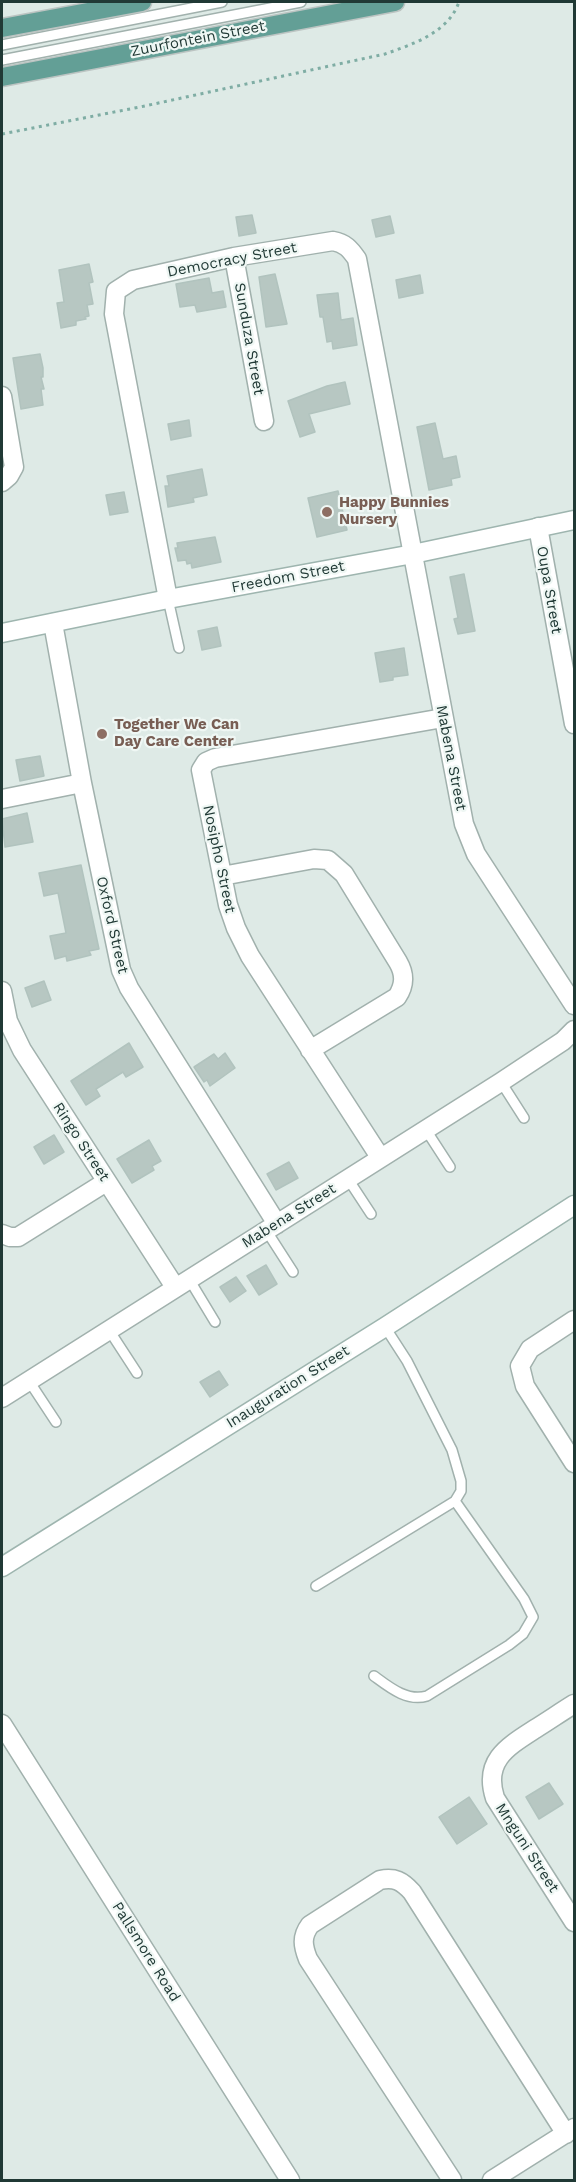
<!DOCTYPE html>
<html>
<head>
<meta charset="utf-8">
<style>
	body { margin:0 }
	#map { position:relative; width:576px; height:2182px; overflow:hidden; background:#deeae6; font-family:"Work Sans",sans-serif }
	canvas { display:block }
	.frame { position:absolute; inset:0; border:3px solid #203935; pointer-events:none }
</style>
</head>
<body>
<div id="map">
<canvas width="576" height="2182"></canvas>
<div class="frame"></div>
</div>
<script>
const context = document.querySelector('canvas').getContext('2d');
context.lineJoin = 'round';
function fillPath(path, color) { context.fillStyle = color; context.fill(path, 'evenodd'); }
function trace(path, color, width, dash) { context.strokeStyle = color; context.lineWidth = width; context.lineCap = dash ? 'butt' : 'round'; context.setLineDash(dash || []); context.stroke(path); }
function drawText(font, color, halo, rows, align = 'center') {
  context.font = font + ' "Work Sans",sans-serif'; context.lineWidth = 4.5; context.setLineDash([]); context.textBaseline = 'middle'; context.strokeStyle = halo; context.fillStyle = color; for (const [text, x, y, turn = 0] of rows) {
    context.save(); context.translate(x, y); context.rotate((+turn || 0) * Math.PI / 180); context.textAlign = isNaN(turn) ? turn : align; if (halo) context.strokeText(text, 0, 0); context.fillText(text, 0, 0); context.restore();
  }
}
const building = new Path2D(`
	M252,215L256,233L239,236L236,217Z
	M390,216L394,233L376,237L372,220Z
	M89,264L93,282L89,283L93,304L87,305L89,316L85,317L86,319L76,321V325L61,328L57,303L64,302L59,270Z
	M275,274L287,324L266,327L259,277Z
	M420,275L423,293L399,298L396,280Z
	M209,278L212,293L223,291L226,307L197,312L195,305L180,307L176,284Z
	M338,293L341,320L353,318L357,345L333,349L332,341L327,342L323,317H320L317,295Z
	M40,354L43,368V377H41L44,389H41L43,405L21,409L13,358Z
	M345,382L350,404L309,414L315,432L300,437L288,401L327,386Z
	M189,420L191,436L171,440L168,424Z
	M435,423L443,459L456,456L460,477L451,479L452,485L429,490L417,427Z
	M202,469L207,495L193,498L194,502L168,507L165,486H169L167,476Z
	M338,491L347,530L317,537L308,498Z
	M124,492L128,512L110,515L106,495Z
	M215,537L221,562L192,568L191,563L187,564L186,560L178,561L175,548H178L177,543Z
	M464,574L475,631L458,634L454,619L458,618L450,577Z
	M217,627L221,646L202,650L198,631Z
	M404,648L408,675L393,677V680L380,682L375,653Z
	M40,756L44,776L20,781L16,760Z
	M27,813L33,842L5,847L2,819Z
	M81,865L99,949L89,951L91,955L67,961L66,956L55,959L50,936L66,933L58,893L44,896L39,873Z
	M44,981L51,1000L32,1007L25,988Z
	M129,1043L143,1067L126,1077L123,1072L96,1089L100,1096L86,1105L71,1081Z
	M225,1053L235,1068L210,1086L207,1080L204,1082L194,1067L214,1054L218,1059Z
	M54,1135L64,1152L44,1164L34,1147Z
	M149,1140L161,1161L152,1166L154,1170L132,1183L117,1159Z
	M289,1162L298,1178L276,1190L267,1174Z
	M266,1265L277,1284L259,1295L247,1276Z
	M236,1277L246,1291L230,1302L220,1287Z
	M219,1371L228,1385L210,1397L200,1382Z
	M549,1783L563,1804L539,1819L526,1797Z
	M469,1797L487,1824L457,1844L439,1817Z`);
fillPath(building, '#b7c7c2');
trace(building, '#b1c3be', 1.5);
const lane = new Path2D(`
	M2,45L222,2
	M2,60L301,2
	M168,599L179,648
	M501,1082L524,1118
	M426,1130L450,1167
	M348,1179L371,1214
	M266,1230L293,1272
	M189,1279L215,1322
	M109,1330L137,1373
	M29,1381L56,1422
	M316,1586L455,1501L461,1491V1481L452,1450L407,1361L385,1327
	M374,1676C389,1687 407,1702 427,1696L509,1645L523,1634L533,1617L524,1599L455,1501`);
const street = new Path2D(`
	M234,257L264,421
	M2,396L14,467L9,476L2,482
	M538,527L574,724
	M168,599L114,314L116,291L133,280L234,257L333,241C345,243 350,249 357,259L464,824L476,854L574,1005
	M53,623L82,783L121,970L129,988L277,1224
	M2,799L82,783
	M222,876L314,859L328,860L344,874L398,962C405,974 405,985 397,997L310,1050
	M2,991L8,1021L22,1050L175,1287
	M380,1157L250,956L236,928L228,905L201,770L206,762L215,758L443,718
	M2,1234L10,1237H18L106,1182
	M574,1320L530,1349L520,1366L525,1386L574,1463
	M2,1398L501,1082L563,1041L574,1030
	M574,1704C561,1712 548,1721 535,1729C507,1747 483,1761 495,1798L574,1922
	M2,1724L290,2180
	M452,2180L308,1959C303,1946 301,1937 310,1925L380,1880C395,1877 402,1881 412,1892L566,2134
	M492,2180L574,2128`);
const secondary = new Path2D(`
	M2,633L168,599L413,554L574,520
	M2,1567L385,1327L574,1205`);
const primary = new Path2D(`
	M2,28L142,2
	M2,77L395,2`);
trace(lane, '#a1b1ad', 12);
trace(street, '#a1b1ad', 21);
trace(secondary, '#9eb5af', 21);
trace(primary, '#bcc4c2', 21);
trace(new Path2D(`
	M2,134L140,107L385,54C413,44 448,33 459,2`), '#7fada4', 3, [3, 4.5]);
trace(lane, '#fff', 9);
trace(street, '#fff', 18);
trace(secondary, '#fff', 18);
trace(primary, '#639f96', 18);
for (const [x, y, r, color] of [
	[327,512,6,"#8d6e63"],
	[102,734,6,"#8d6e63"]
]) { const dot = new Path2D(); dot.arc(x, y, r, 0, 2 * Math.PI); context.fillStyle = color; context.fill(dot); trace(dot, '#eff7f4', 2); }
drawText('15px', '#203935', '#eff7f4', [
	["Zuurfontein Street",198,39,-11],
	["Democracy Street",232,260,-11],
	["Sunduza Street",249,339,80],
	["Freedom Street",288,577,-11],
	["Oupa Street",549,590,80],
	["Mabena Street",451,758,79],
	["Nosipho Street",219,859,78],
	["Oxford Street",112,925,77],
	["Ringo Street",81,1142,57],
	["Mabena Street",289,1216,-32],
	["Inauguration Street",288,1387,-32],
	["Mnguni Street",527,1848,57],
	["Pallsmore Road",146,1952,58]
]);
drawText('bold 15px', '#785e54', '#eff7f4', [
	["Happy Bunnies",339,503],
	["Nursery",339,520],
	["Together We Can",114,725],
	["Day Care Center",114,742]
], 'left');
</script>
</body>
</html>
